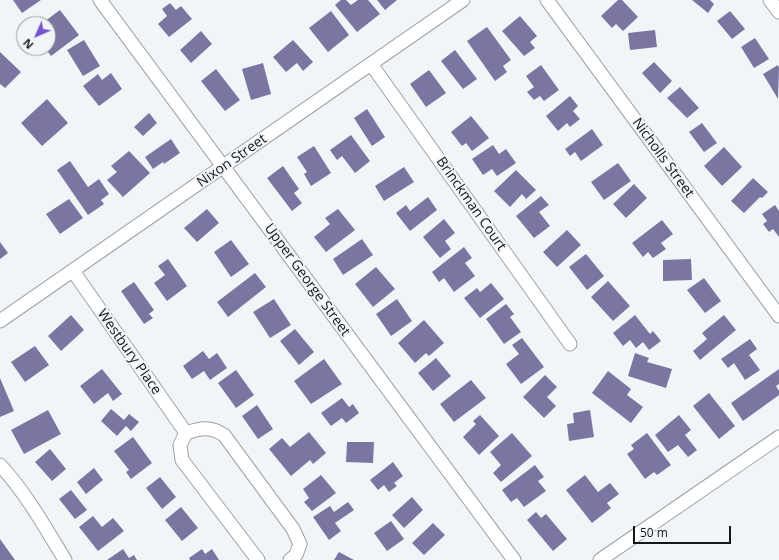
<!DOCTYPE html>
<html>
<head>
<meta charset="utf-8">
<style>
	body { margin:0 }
	#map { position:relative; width:779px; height:560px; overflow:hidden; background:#f2f5f8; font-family:"Open Sans",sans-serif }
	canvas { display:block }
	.north { position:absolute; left:16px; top:16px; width:40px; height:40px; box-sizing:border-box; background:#f2f5f8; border:1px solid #9a9c9e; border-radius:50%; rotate:225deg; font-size:11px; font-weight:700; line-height:16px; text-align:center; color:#161718 }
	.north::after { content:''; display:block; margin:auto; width:14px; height:18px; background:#7555cf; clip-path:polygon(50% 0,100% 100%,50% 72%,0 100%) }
	.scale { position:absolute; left:633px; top:526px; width:98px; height:18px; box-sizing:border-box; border:2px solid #161718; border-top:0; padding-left:5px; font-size:12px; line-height:14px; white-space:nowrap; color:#161718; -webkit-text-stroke:3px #f2f5f8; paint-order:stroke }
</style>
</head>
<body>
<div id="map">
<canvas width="779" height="560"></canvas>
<div class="north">N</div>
<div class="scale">50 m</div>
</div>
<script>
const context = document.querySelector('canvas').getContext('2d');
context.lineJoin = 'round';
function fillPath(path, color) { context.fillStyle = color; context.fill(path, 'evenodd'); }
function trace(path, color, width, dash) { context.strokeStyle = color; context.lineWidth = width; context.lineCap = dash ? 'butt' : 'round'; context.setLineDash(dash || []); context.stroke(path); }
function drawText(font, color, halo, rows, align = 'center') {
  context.font = font + ' "Open Sans",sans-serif'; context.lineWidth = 4; context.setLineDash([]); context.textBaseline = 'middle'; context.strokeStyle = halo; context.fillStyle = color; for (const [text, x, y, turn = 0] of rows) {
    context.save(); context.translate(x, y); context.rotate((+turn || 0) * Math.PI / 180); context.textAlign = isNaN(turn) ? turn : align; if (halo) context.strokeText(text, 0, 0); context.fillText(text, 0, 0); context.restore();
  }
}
fillPath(new Path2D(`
	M13,0H41L22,13Z
	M341,0H346L351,5L358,0H368L380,14L357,32L335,5Z
	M377,0H397L385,10Z
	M618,0H622L638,17L623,31L616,24L612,28L601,16Z
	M692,0H710L714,4L708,13Z
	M170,3L176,10L181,6L192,19L169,37L158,24L167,16L162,9Z
	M60,10L79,35L51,56L45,48H48V24H41Z
	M331,11L349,35L328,52L309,28Z
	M730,11L745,29L732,39L717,21Z
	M520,16L537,36L530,42L535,48L524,56L502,31Z
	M487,27L511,60L503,66L507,72L495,81L467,41Z
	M655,30L657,47L630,50L628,33Z
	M201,31L212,44L191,63L180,50Z
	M755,38L769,59L754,68L741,47Z
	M84,40L100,66L83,76L67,50Z
	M293,40L313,62L303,71L297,63L286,72L273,57Z
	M455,50L477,79L463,89L441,61Z
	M0,52L21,72L5,88L0,84Z
	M654,62L672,81L660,93L642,73Z
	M263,63L271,94L251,100L242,69Z
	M541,65L559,90L544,101L540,96L534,100L527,92L534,87L526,76Z
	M778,65L779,68L778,99L763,74Z
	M216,69L240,100L225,111L201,81Z
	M429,70L446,93L426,107L410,84Z
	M111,73L122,89L99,106L83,86L98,74L102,80Z
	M680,87L699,108L687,118L667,98Z
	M570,96L578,106L573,111L580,119L570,127L567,123L558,131L546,116Z
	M47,99L68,123L42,146L21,123Z
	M367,109L385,137L372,146L354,118Z
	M149,113L157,123L143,136L134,127Z
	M471,116L489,138L472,151L466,143L462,146L451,132Z
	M702,123L717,143L704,152L689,132Z
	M592,129L603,145L581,161L575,152L570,156L565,149Z
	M351,135L370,161L355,173L342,156L337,160L330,150Z
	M171,139L180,153L164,164L163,162L153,169L145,157Z
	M493,145L499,154L506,149L516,163L497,176L492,169L483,175L472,159Z
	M314,146L331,173L311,186L304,174L307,172L297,157Z
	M724,147L742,167L722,186L704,166Z
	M129,151L150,173L123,197L107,180L117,172L111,166Z
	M70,161L88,187L99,179L109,194L101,200L104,204L88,215L57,170Z
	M618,163L631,181L604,200L591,182Z
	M283,166L299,189L294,193L302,203L292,211L267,178Z
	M404,167L414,182L384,201L375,186Z
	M516,170L536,190L526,199L522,194L510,207L494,191Z
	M753,178L768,192L762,198L760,197L744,213L731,201Z
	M634,184L647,198L626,218L613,204Z
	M541,196L549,205L539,212L550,226L534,238L516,216Z
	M428,197L437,210L410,231L396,213L406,205L410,211Z
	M69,199L83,218L60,234L46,214Z
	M775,205L779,211V237L773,229L769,232L763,224L767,221L762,214Z
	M207,209L219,223L197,242L184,228Z
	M338,209L355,230L326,252L314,237L330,224L325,218Z
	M444,219L455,233L445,241L451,249L440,258L423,237Z
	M662,220L673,234L661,243L666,249L653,258L648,252L643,257L632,243Z
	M567,230L581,245L557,267L543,252Z
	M362,239L373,255L343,275L333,259Z
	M231,240L249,264L231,277L214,252Z
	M0,242L8,253L0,259Z
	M464,247L472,258L465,263L475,276L454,292L444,278L439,282L432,272Z
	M586,254L604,276L587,290L569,267Z
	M168,259L187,286L167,301L154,283L165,275L158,266Z
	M691,259L692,280L663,281V260Z
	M376,267L395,289L373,307L355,284Z
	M255,273L266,287L228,317L217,302Z
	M704,278L721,301L705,313L687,290Z
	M608,281L630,306L613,321L591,297Z
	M134,282L154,310L149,314L153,318L144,324L121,291Z
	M491,283L504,299L480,318L464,298L477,288L480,292Z
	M274,299L291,325L270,338L253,312Z
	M397,299L412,321L391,336L376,314Z
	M506,304L514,314L510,317L521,332L504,344L486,319Z
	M71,315L84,330L61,351L48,336Z
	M635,315L650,334L653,331L661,341L649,350L643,342L636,348L630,340L623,346L613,333Z
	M724,315L736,330L700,360L693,351L707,339L702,333Z
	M424,320L444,343L429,356L426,353L415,363L398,343Z
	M295,329L314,352L299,365L280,341Z
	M522,338L544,367L521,384L506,364L519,354L512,345Z
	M750,339L757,349L749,355L760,370L745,380L734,363L728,368L721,359Z
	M35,346L49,365L25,382L11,362Z
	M203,351L209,359L217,353L227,368L210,380L204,371L192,379L183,366Z
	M635,353L649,358L647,362L672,369L666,388L628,376Z
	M436,358L451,376L433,391L418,373Z
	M324,359L342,384L311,404L294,381Z
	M102,369L122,394L113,401L108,393L94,404L80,386Z
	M779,369V384L776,386L779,391V395L743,421L731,403Z
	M236,370L254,395L236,408L218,383Z
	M608,371L631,389L627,395L643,407L631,423L592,393Z
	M545,375L557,387L547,397L556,406L544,418L523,397Z
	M0,378L14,411L0,417Z
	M471,380L486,398L454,422L440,404Z
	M709,393L735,426L719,439L693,406Z
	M342,398L349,407L353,404L359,413L346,423L342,418L331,426L321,413Z
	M257,405L273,429L258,439L242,416Z
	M111,409L124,420L129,414L139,422L131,431L126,426L117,436L101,421Z
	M48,410L61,434L24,454L11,430Z
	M590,410L594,437L569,441L567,424L574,423L573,413Z
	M480,415L499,436L479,455L463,437L476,424L473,421Z
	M679,415L691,430L685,435L697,450L688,457L678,445L668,452L655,435Z
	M309,432L326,453L313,464L310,460L291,476L269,449L282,438L290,447Z
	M512,433L532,456L501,482L493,473L501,465L490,452Z
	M647,433L671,465L657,475L654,472L645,479L627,454L634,449L631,445Z
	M133,437L152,463L131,479L126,472L129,470L114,451Z
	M347,442H374L373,463L346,462Z
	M50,449L66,469L52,481L35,462Z
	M393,462L403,476L394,483L397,486L389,492L384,485L378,490L370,480Z
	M535,465L544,477L538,481L546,491L524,507L517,498L511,502L502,490Z
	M94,468L103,480L86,494L77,482Z
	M321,475L336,493L312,511L304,502L309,498L303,489Z
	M585,475L598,492L610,483L619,494L607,503L611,508L592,523L566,490Z
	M160,477L176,497L162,509L146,488Z
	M71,490L87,510L75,519L59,499Z
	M412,497L423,510L404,528L392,515Z
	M348,502L354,510L335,523L341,531L329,540L313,517L330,506L334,512Z
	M181,507L198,528L182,541L165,520Z
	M536,512L541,518L546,514L567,539L553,551L527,520Z
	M93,516L102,527L113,518L124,531L98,551L79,527Z
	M391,521L404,539L387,551L374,533Z
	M433,523L445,535L424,555L412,543Z
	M0,539L15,560H0Z
	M123,549L129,558L134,555L137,560H107Z
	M202,549L205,554L212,549L219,560H190L189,558Z
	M339,552L354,560H334Z`), '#7a76a1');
const minor = new Path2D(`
	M100,0L514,560
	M547,0L779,316
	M770,0L779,12
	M371,64L570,344
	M73,271L186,433
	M0,321L463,0
	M0,465C26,493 45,527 65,560
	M258,560L182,460L180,445L186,433C200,428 210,426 224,435L293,529L300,544L296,555L290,560
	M600,560L779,437`);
trace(minor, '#9ea0a3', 15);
trace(minor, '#fff', 13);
drawText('14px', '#161718', '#f2f5f8', [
	["Nicholls Street",663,158,54],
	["Nixon Street",232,161,-35],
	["Brinckman Court",471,204,55],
	["Upper George Street",307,280,54],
	["Westbury Place",129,352,55]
]);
</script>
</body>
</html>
